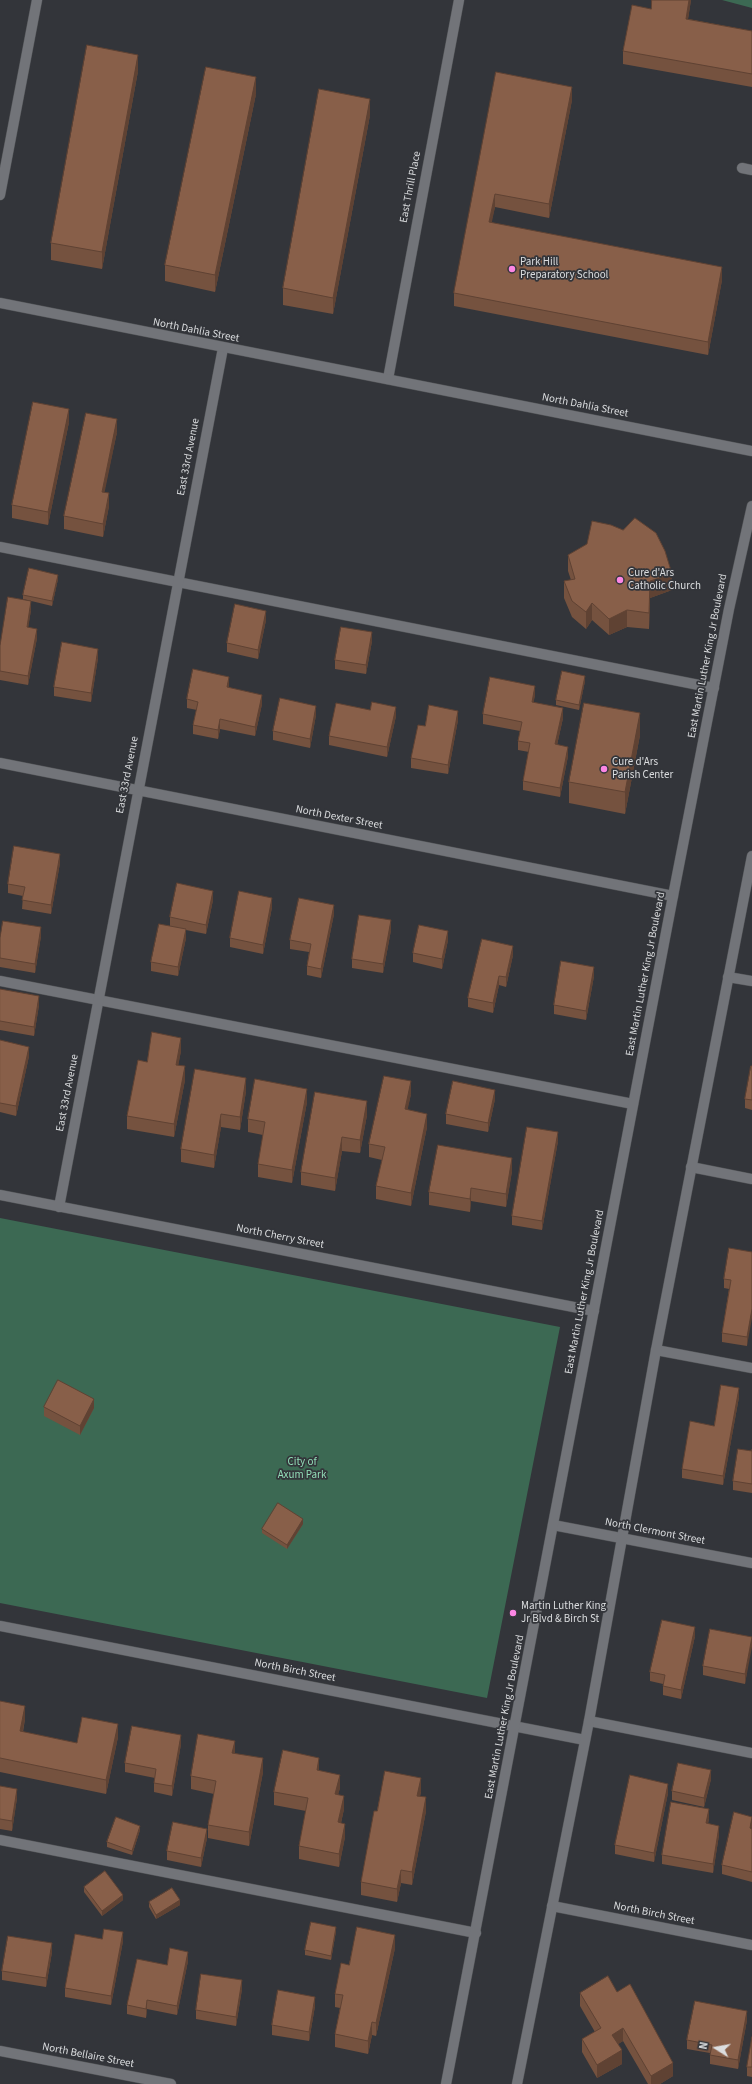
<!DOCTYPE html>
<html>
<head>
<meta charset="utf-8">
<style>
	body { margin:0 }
	#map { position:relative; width:752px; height:2084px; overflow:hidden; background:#33353a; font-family:"Source Sans 3",sans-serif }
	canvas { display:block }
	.north { position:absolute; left:696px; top:2028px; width:40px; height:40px; -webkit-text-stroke:3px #33353a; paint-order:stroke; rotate:281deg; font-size:11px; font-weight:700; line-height:16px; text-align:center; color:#dbdddf }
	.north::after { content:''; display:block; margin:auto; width:14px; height:18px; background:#dbdddf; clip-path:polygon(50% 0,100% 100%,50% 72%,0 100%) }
</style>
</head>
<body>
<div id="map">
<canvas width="752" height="2084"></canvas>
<div class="north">N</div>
</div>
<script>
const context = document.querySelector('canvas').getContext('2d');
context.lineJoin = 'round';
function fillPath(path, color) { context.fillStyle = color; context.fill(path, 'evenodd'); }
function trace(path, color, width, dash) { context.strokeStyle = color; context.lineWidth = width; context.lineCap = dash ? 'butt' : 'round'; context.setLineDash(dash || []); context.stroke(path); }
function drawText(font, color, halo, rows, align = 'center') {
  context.font = font + ' "Source Sans 3",sans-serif'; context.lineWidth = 3.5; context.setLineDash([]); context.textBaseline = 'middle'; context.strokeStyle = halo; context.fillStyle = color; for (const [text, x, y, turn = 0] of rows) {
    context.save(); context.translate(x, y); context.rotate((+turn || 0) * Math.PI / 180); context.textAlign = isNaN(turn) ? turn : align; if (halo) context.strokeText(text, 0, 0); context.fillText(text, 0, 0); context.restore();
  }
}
fillPath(new Path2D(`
	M722,0H752V8Z
	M0,1218L560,1327L487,1698L0,1603Z`), '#3c6953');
const service = new Path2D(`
	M742,168L752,170
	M0,547L714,688
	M728,977L752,981
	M0,981L633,1104
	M656,1350L752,1368
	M589,1721L752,1753
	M0,1840L476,1933`);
const minor = new Path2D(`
	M0,195L37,0
	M388,379L459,0
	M0,763L673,896
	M691,1167L752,1179
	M0,1195L594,1311
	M59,1207L223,348
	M553,1525L752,1563
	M0,1626L585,1740
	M552,1906L752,1945
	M0,2051L171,2084`);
const tertiary = new Path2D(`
	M0,303L752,451`);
const secondary = new Path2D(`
	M446,2084L673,896L729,609L752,506
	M517,2084L589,1721L656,1350L752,856`);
trace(service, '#515356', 11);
trace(minor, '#515356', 11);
trace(tertiary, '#515356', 11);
trace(secondary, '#515356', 11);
trace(service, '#727479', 10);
trace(minor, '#727479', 10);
trace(tertiary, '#727479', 10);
trace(secondary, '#727479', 10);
fillPath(new Path2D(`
	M652,0H691L688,19L752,31V87L623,64V51L651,9Z
	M138,71L102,269L51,260V243Z
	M496,72L572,100L549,218L495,207L491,223L722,280L708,355L454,306V293Z
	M256,94L215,292L165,281V265Z
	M370,115L333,314L283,305V288Z
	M69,422L48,525L12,518V505Z
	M117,432L104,492L109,506L103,537L64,529V516Z
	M568,555L672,590L650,598L649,629L627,627L609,635L592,620L586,629L572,617L564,598V581L571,580L568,571Z
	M58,579L52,606L23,599V595Z
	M31,610L28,627L37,638L28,685L0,680V646Z
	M266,620L258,659L227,652V643Z
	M372,641L366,674L335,669V660Z
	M98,658L91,702L54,696V687Z
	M585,681L579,710L556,705V700Z
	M229,686V687L262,704L255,736L220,729L218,739L193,734V725L197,710L187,708V699Z
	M535,695L533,703L563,718L557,745L568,756L560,797L523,790V781L529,752L518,750V741L520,731L483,724V714Z
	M370,710L396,716L387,757L329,745V736Z
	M316,715L310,748L273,740V731Z
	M458,720L448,774L411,768V758Z
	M640,735L625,814L569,803V782Z
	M60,863L51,914L22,909L23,896L8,893V884Z
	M213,900L206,934L186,930V938L178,976L151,971V962L170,926V917Z
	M272,907L263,954L230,947V938Z
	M334,914L321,978L307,975V966L309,952L290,949V940Z
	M391,930L383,973L352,968V959Z
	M41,936L35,973L0,967V938Z
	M448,940L442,969L413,962V953Z
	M513,955L506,987L499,985L493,1013L468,1007V998Z
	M594,976L586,1020L554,1014V1005Z
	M0,989L39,1005L34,1036L0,1030Z
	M0,1040L29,1056L16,1116L0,1112Z
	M181,1051L178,1065L185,1080L174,1137L127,1129V1116L147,1062Z
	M752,1066V1110L745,1108V1099Z
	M246,1091L240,1130L221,1127L214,1168L181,1162V1149Z
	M411,1094L407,1110L427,1127L411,1206L376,1199V1186L382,1160L369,1157V1144Z
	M495,1099L488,1132L446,1124V1114Z
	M307,1102L292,1183L258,1177V1164L263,1135L248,1132V1119Z
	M367,1115L360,1153L342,1151L335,1191L301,1185V1172Z
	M558,1141L542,1230L512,1225V1216Z
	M512,1171L506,1207L471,1201L470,1212L429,1205V1192Z
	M752,1252L747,1346L722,1342V1333L729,1289L724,1288V1279Z
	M739,1397L723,1485L682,1478V1469L714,1426Z
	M44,1407L94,1408L80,1435L44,1416Z
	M752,1449V1493L733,1490V1481L752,1451Z
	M303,1524L287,1549L262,1533V1529Z
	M695,1636L681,1699L663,1695V1684L650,1681V1672Z
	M752,1637L745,1684L703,1675V1666Z
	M0,1701L25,1719L23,1732L77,1743L118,1737L106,1794L0,1772Z
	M181,1744L172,1796L154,1792V1783L155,1778L125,1772V1763Z
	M235,1753L263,1772L249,1846L208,1838V1825L214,1794L191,1789V1776Z
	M319,1771L340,1788L338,1794L344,1809L341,1823L345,1837L339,1867L299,1859V1846L306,1811L274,1805V1792Z
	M711,1779L704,1807L672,1800V1791Z
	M0,1786L17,1798L12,1831L0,1829Z
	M421,1791L420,1797L426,1811L412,1885L401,1883L397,1902L361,1895V1882L377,1811Z
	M668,1793L654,1862L615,1854V1845Z
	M709,1818L708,1824L719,1835L713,1873L662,1864V1855Z
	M752,1829V1882L722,1874V1865Z
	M140,1830L132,1855L107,1847V1842Z
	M207,1838L201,1867L167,1860V1851Z
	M84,1887L123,1900L102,1916L84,1892Z
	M149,1902L180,1905L156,1919L149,1907Z
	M336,1931L331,1960L305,1955V1950Z
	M102,1939L123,1941L111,2005L65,1997V1988Z
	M395,1948L376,2036L372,2035L368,2054L335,2047V2034L340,2008L335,2007V1994L349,1965Z
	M52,1952L46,1987L2,1980V1971Z
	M188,1961L177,2015L147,2009L146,2018L127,2014V2005L167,1965Z
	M242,1989L236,2026L196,2019V2010Z
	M617,1992L673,2076L660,2084H648L623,2041L618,2044L622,2064L597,2078L582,2052V2039L595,2032L580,2006V1993Z
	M315,2006L309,2041L272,2035V2025Z
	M747,2020L738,2069L710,2064V2053L687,2049V2040Z
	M752,2037V2077L747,2076V2067Z`), '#75523f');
fillPath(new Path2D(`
	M689,0H691L686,32V19Z
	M138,55V71L102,269V252Z
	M256,77V94L215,292V275Z
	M572,87V100L549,218V204Z
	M370,99V115L333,314V298Z
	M495,194V207L489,236V222Z
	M722,267V280L708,355V342Z
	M69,409V422L48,525V512Z
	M117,419V432L102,505V492Z
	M109,493V506L103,537V524Z
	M672,574V590L650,598L649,629V613L650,581Z
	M58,575V579L52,606V601Z
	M31,601V610L27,636V627Z
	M592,603V620L586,629V612Z
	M627,610V627L609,635V619Z
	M266,611V620L258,659V650Z
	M37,629V638L28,685V676Z
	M372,632V641L366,674V665Z
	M98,649V658L91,702V693Z
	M585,676V681L579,710V705Z
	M229,677V686L227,696V687Z
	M535,686V695L532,712V702Z
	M262,695V704L255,736V727Z
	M316,706V715L310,748V739Z
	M396,707V716L387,757V747Z
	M563,708V718L555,754V744Z
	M458,711V720L448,774V765Z
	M640,713V735L625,814V792Z
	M220,719V729L218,739V730Z
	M568,747V756L560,797V788Z
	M60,854V863L51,914V905Z
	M213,891V900L206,934V925Z
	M272,898V907L263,954V945Z
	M334,905V914L321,978V969Z
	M391,920V930L383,973V964Z
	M41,927V936L35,973V964Z
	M186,929V938L178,976V967Z
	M448,931V940L442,969V959Z
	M513,946V955L506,987V977Z
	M594,967V976L586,1020V1011Z
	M499,976V985L493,1013V1003Z
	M39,996V1005L34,1036V1027Z
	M181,1038V1051L176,1078V1065Z
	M29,1047V1056L16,1116V1106Z
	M185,1066V1080L174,1137V1124Z
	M246,1078V1091L240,1130V1117Z
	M411,1081V1094L405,1122V1109Z
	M307,1089V1102L292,1183V1170Z
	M495,1090V1099L488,1132V1123Z
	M367,1101V1115L360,1153V1140Z
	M221,1114V1127L214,1168V1155Z
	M427,1114V1127L411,1206V1193Z
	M558,1132V1141L542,1230V1221Z
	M342,1137V1151L335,1191V1178Z
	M512,1158V1171L506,1207V1194Z
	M471,1188V1201L470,1212V1199Z
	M752,1309V1318L747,1346V1337Z
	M739,1388V1397L723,1485V1476Z
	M94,1399V1408L80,1435V1426Z
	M303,1519V1524L287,1549V1545Z
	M695,1627V1636L681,1699V1690Z
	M752,1638V1647L745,1684V1674Z
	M25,1706V1719L20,1744V1731Z
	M118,1724V1737L106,1794V1780Z
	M181,1735V1744L172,1796V1786Z
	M235,1741V1754L232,1753Z
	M263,1758V1772L249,1846V1832Z
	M319,1758V1771L317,1770Z
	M711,1770V1779L704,1807V1798Z
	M340,1775V1788L335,1807V1794Z
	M421,1778V1791L417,1809V1796Z
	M668,1784V1793L654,1862V1853Z
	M17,1789V1798L12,1831V1821Z
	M344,1796V1809L338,1836V1822Z
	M426,1797V1811L412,1885V1872Z
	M709,1809V1818L706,1833V1823Z
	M752,1818V1827L750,1838V1828Z
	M345,1824V1837L339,1867V1854Z
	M140,1826V1830L132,1855V1851Z
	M719,1826V1835L713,1873V1864Z
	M207,1829V1838L201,1867V1858Z
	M401,1870V1883L397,1902V1889Z
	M123,1895V1900L102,1916V1911Z
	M180,1900V1905L156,1919V1915Z
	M336,1927V1931L331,1960V1956Z
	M123,1932V1941L111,2005V1996Z
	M395,1935V1948L376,2036V2023Z
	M52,1943V1952L46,1987V1978Z
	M188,1952V1961L177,2015V2006Z
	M242,1980V1989L236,2026V2017Z
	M315,1997V2006L309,2041V2032Z
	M147,2000V2009L146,2018V2009Z
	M747,2011V2020L738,2069V2060Z
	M372,2022V2035L368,2054V2041Z
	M623,2028V2041L612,2048V2035Z
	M622,2050V2064L597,2078V2065Z
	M673,2063V2076L660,2084H651V2076Z`), '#5f4233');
const building = new Path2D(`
	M652,0H689L686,19L752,31V74L623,51L632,5L651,9Z
	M87,45L138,55L102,252L51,243Z
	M206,67L256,77L215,275L165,265Z
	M496,72L572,87L549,204L495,194L489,222L722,267L708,342L454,293Z
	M319,89L370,99L333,298L283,288Z
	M33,402L69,409L48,512L12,505Z
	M86,413L117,419L102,492L109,493L103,524L64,516Z
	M635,518L656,533L665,551L672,574L650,581L649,613L627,610L609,619L592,603L586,612L572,601L564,581L575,579L568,555L587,544L592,521L611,525L623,530Z
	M29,568L58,575L52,601L23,595Z
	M8,597L31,601L27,627L37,629L28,676L0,671V646Z
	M235,604L266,611L258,650L227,643Z
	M341,627L372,632L366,665L335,660Z
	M62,642L98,649L91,693L54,687Z
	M193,669L229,677L227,687L262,695L255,727L220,719L218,730L193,725L198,702L187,699Z
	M562,671L585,676L579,705L556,700Z
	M490,677L535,686L532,702L563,708L555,744L568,747L560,788L523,781L530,743L518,741L522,722L483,714Z
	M280,698L316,706L310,739L273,731Z
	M372,702L396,707L387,747L329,736L336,703L370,710Z
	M584,703L640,713L625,792L569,782Z
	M429,705L458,711L448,765L411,758L418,725L425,726Z
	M14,846L60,854L51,905L22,900L25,887L8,884Z
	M177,883L213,891L206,925L170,917Z
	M239,891L272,898L263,945L230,938Z
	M299,898L334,905L321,969L307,966L311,944L290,940Z
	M359,915L391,920L383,964L352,959Z
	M3,921L41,927L35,964L0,958V938Z
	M159,924L186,929L178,967L151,962Z
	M419,925L448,931L442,959L413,953Z
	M482,939L513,946L506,977L499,976L493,1003L468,998Z
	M561,961L594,967L586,1011L554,1005Z
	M0,989L39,996L34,1027L0,1021Z
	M152,1032L181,1038L176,1065L185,1066L174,1124L127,1116L138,1060L147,1062Z
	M0,1040L29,1047L16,1106L0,1103Z
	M751,1066H752V1100L745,1099Z
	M195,1069L246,1078L240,1117L221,1114L214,1155L181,1149Z
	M384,1076L411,1081L405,1109L427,1114L411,1193L376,1186L385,1147L369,1144Z
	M255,1079L307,1089L292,1170L258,1164L265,1122L248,1119Z
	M453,1081L495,1090L488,1123L446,1114Z
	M315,1092L367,1101L360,1140L342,1137L335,1178L301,1172Z
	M527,1127L558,1132L542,1221L512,1216Z
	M438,1145L512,1158L506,1194L471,1188L470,1199L429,1192Z
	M729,1248L752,1252V1309L747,1337L722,1333L731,1280L724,1279Z
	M58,1380L94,1399L80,1426L44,1407Z
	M721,1385L739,1388L723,1476L682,1469L690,1421L714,1426Z
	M738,1449L752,1451V1449V1484L733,1481Z
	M278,1503L303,1519L287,1545L262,1529Z
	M662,1620L695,1627L681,1690L663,1686L665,1675L650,1672Z
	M710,1629L752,1637L745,1674L703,1666Z
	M0,1701L25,1706L20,1731L77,1743L82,1717L118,1724L106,1780L0,1758Z
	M132,1726L181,1735L172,1786L154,1783L156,1769L125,1763Z
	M198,1734L235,1741L232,1753L263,1758L249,1832L208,1825L216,1781L191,1776Z
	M283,1750L319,1758L317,1770L340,1775L335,1794L344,1796L338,1822L345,1824L339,1854L299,1846L308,1798L274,1792Z
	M678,1763L711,1770L704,1798L672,1791Z
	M385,1771L421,1778L417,1796L426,1797L412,1872L401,1870L397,1889L361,1882L374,1811H377Z
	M630,1775L668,1784L654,1853L615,1845Z
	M0,1786L17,1789L12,1821L0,1819Z
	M671,1802L709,1809L706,1823L719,1826L713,1864L662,1855Z
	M734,1812L752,1817L750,1828L752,1829V1872L722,1865Z
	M116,1817L140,1826L132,1851L107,1842Z
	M173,1822L207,1829L201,1858L167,1851Z
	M105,1871L123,1895L102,1911L84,1887Z
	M172,1888L180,1900L156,1915L149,1902Z
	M311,1922L336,1927L331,1956L305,1950Z
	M357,1927L395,1935L376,2023L372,2022L368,2041L335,2034L343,1995L335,1994L341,1963L349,1965Z
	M104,1929L123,1932L111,1996L65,1988L75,1934L102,1939Z
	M8,1936L52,1943L46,1978L2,1971Z
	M170,1948L188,1952L177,2006L147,2000L146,2009L127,2005L137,1959L167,1965Z
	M201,1974L242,1980L236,2017L196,2010Z
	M608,1976L617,1992L630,1984L673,2063L651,2076L623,2028L612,2035L622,2050L597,2065L582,2039L601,2028L580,1993Z
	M278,1990L315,1997L309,2032L272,2025Z
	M695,2001L747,2011L738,2060L710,2055L712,2045L687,2040Z
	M752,2037V2067H747Z`);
fillPath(building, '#885f49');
trace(building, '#5f4233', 1);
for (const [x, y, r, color] of [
	[512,269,4,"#fc86e4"],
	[620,580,4,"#fc86e4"],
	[604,769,4,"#fc86e4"],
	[513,1613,4,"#fc86e4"]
]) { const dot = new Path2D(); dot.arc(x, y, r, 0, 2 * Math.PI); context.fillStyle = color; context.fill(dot); trace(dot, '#33353a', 1.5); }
drawText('11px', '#dbdddf', '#33353a', [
	["East Thrill Place",411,187,-79],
	["North Dahlia Street",196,331,11],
	["North Dahlia Street",585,406,11],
	["East 33rd Avenue",189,457,-79],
	["East Martin Luther King Jr Boulevard",708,656,-79],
	["East 33rd Avenue",128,775,-79],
	["North Dexter Street",339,818,11],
	["East Martin Luther King Jr Boulevard",646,974,-79],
	["East 33rd Avenue",68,1093,-79],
	["North Cherry Street",280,1237,11],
	["East Martin Luther King Jr Boulevard",585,1292,-79],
	["North Clermont Street",655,1532,11],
	["North Birch Street",295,1671,11],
	["East Martin Luther King Jr Boulevard",505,1717,-79],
	["North Birch Street",654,1914,11],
	["North Bellaire Street",88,2056,11]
]);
drawText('11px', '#dbdddf', '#33353a', [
	["Park Hill",520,263],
	["Preparatory School",520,276],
	["Cure d'Ars",628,574],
	["Catholic Church",628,587],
	["Cure d'Ars",612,763],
	["Parish Center",612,776],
	["Martin Luther King",521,1607],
	["Jr Blvd & Birch St",521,1620]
], 'left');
drawText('11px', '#92deb8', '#33353a', [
	["City of",302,1463],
	["Axum Park",302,1476]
]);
</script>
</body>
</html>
